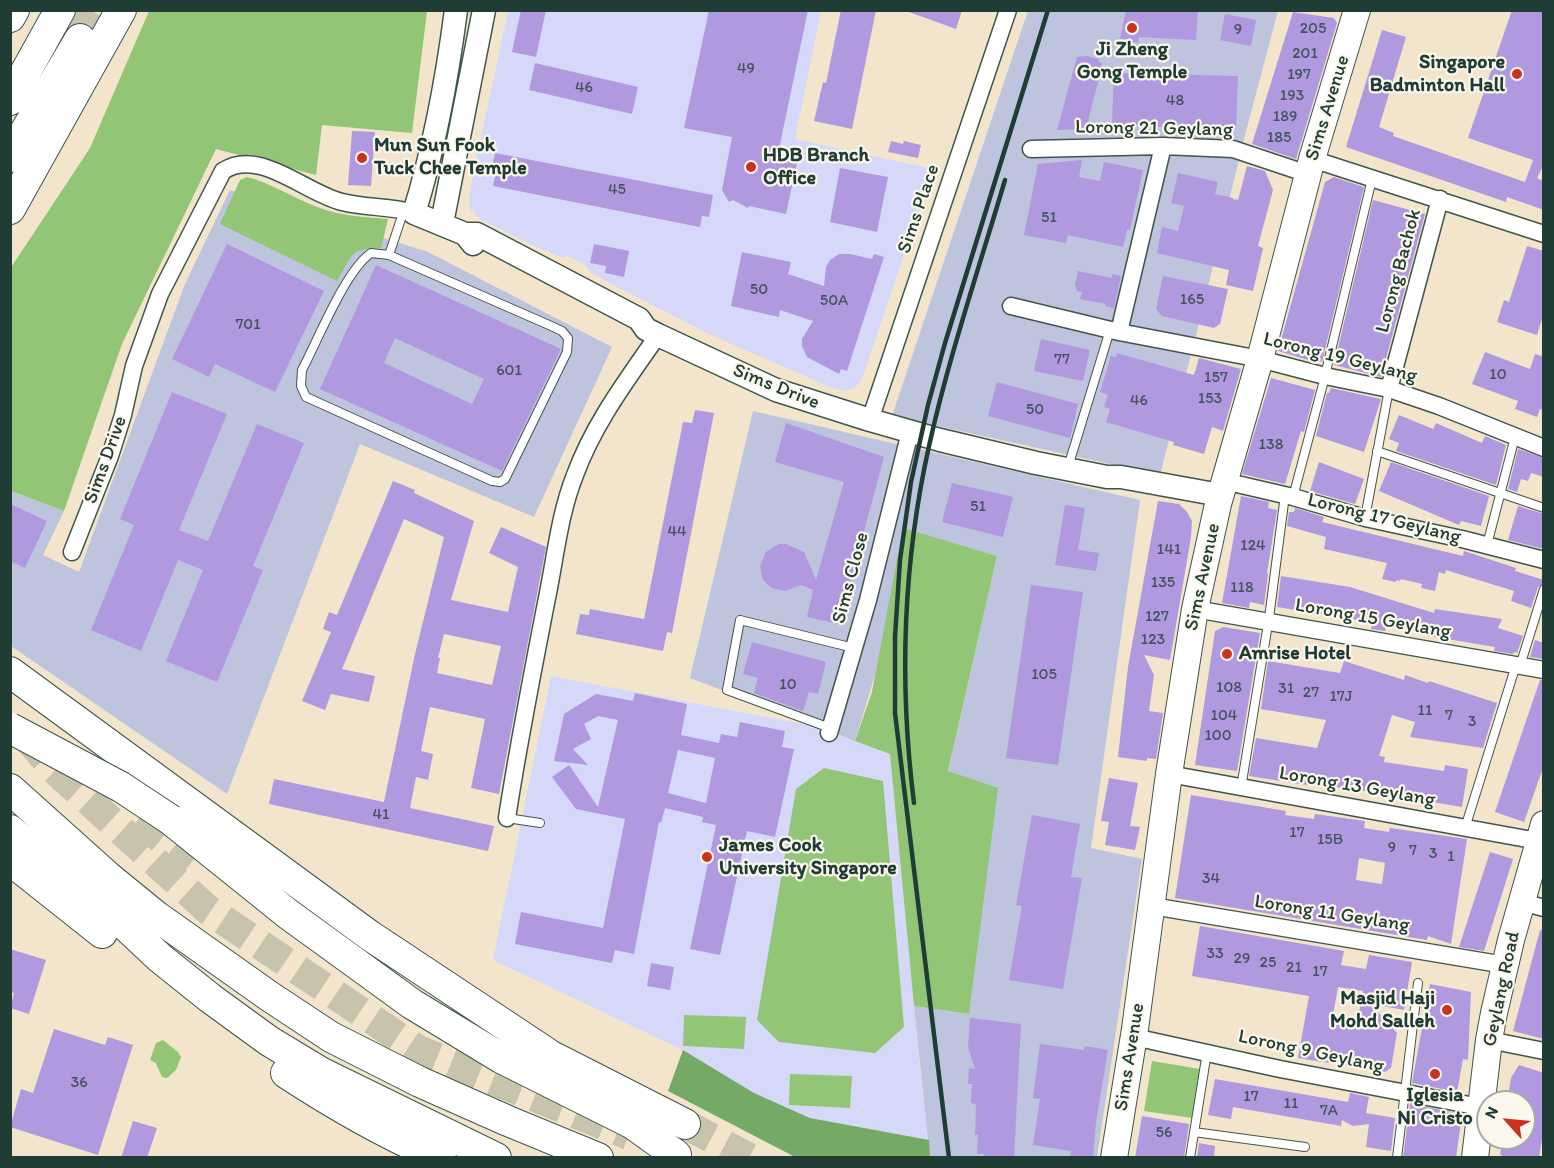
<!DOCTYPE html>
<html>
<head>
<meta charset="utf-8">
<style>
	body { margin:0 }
	#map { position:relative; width:1554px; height:1168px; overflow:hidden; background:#f2e5cb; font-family:Itim,sans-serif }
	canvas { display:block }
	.frame { position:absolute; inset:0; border:12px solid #1f3d34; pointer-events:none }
	.north { position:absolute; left:1476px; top:1090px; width:60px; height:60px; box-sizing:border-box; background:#fbf7ec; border:2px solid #a3ada2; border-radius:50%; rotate:297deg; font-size:16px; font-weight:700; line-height:24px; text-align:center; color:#1f3d34 }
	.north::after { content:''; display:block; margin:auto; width:21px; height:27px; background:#c8321e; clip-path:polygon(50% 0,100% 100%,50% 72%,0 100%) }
</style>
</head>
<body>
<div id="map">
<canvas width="1554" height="1168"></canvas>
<div class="frame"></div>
<div class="north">N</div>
</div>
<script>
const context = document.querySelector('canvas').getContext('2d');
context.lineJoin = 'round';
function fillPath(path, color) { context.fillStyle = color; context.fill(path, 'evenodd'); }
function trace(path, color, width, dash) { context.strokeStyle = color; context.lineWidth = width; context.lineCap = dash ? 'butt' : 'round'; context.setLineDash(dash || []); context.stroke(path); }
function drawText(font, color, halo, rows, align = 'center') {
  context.font = font + ' Itim,sans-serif'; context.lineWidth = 4.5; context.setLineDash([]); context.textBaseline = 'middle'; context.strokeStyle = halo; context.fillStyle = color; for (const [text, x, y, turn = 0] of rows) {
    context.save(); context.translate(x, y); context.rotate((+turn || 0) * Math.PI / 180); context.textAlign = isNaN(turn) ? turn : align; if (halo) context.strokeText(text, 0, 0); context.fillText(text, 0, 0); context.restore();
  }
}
fillPath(new Path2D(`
	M508,11H821L795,139L933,169L862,379L855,388L844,391L832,388L711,335L609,283L589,271L584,264L567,256L563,258L532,245L480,219L470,209L469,194Z
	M551,676L813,726L890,754L920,1069L929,1140L810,1118L754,1093L683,1050L493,960Z`), '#d6d8f9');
fillPath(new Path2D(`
	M1028,11H1278L1246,131L1197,331L1160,475L892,416Z
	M230,190L428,252L612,347L534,517L360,444L227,794L11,646L10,491L64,511L43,555L79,572L185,284Z
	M753,411L1140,500L1091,848L1142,859L1097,1157H930L914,1006L968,1014L948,772L997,556L918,533L855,741L690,678Z`), '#bec3de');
fillPath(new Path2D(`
	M149,11H427L412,133L322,125L316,175L216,149L122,344L64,511L11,491L10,269L90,148Z
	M247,177C271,183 292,197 315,206C338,216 364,217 388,219L381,248C349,248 352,256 337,281L220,224L240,180Z
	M903,528L997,556L948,771L998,788L969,1014L914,1006L890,754L855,741L872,692Z
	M824,768L883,781L904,1027L875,1053L779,1042L757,1020L796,789Z
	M684,1015L746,1017L744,1049L683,1046Z
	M163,1040L178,1052L181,1057L176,1070L167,1078L162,1077L156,1063L150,1060L156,1043Z
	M1152,1061L1200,1069L1192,1118L1144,1111Z
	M790,1074L852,1076L850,1108L789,1105Z`), '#92c575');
fillPath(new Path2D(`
	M683,1050L754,1093L810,1118L929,1140L930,1157H795L668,1091Z`), '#75aa66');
fillPath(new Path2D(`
	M521,10H546L536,57L512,52Z
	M709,10H808L778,154L798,158L786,214L749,206L748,208L733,200L729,202L722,190L732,137L684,128Z
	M841,10H876L852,129L814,121L823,82L826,83Z
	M909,10H962L956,29L909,12Z
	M1126,10H1198L1196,40L1139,37L1138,43L1120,39Z
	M1512,10H1544V164L1537,178L1544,181V210L1507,197L1506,202L1346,147L1382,30L1406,37L1379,127L1394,133L1393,136L1525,182L1533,160L1468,138Z
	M1293,12L1334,18L1337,23L1296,159L1252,144Z
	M1225,14L1256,20L1251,46L1220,40Z
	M1087,56L1099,59L1098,61L1102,63V67L1086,129L1057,130L1077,57Z
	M535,63L638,87L632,114L529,90Z
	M1114,73L1238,76L1236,129L1112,125Z
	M352,131L375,132L371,186L348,185Z
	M891,141L903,144L904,141L921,145L918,158L888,152Z
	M495,153L713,195L709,217L702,216L700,227L493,186L495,176L490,175Z
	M1082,160L1079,177L1100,181L1104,162L1143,170L1130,230H1127L1123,247L1068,235L1066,243L1024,235L1038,164Z
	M1247,166L1265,171L1273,190L1258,246L1263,248L1253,291L1226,285L1229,270L1157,253L1162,227L1178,231L1184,206L1171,203L1178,173L1218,182L1215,194L1233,198L1234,201L1235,199L1238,200Z
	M840,168L888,177L877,232L830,222Z
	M1334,177L1364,187L1322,362L1316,360L1315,362L1278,351L1325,182Z
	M1373,200L1425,214L1381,377L1334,365Z
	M227,244L324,291L275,392L215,364L209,377L172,359Z
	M594,244L629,251L624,277L605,273L606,266L590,263Z
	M1527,246L1544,251V313L1537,335L1497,322L1504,300L1509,302Z
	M742,252L791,262L788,274L824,286L826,267L830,260L839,254H850L872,259L874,254L884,257L847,371L841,369L839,374L807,357L802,346V339L813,321L780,310L779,317L731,306Z
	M376,265L561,349L502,471L320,389ZM395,338L484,379L472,404L384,363Z
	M1078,271L1112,278V274L1121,276L1114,308L1105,306L1106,304L1080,299L1082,292L1077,291L1075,284Z
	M1163,276L1228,289L1220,324L1214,328L1162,316L1156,309Z
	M1041,339L1090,350L1083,381L1034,371Z
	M1485,352L1530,369L1535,354L1544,357V410L1540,409L1537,417L1515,409L1518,401L1472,384Z
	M1117,353L1194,375L1199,358L1241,369L1223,431L1212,427L1204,454L1173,445L1174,442L1106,422L1110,409L1104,407L1108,395L1100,392L1111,356L1116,357Z
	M1271,378L1315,390L1304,432L1301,431L1285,484L1242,474Z
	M997,382L1078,404L1070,438L988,416Z
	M1331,388L1381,399L1364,452L1316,436L1327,393H1329Z
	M172,392L227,414L179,530L208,541L257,424L304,443L253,566L263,570L217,682L166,661L203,570L178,560L141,651L91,630L134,525L120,519Z
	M695,410L714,413L672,633L667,632L663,651L576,634L580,614L589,615L590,609L644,619L683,422L692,423Z
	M1399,415L1433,429L1436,423L1482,443L1485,436L1506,445L1496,485L1396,451L1399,443L1389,439Z
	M786,423L884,457L839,624L807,617L813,590L801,585L785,591L772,588L763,580L760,566L766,552L779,544H786L804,552L816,580L844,482L775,462Z
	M1518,449L1544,458V477L1531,473L1528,481L1521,479L1517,492L1508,489Z
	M1319,462L1364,479L1355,504L1310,491Z
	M1391,462L1489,496L1481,526L1461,521L1459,525L1379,491Z
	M393,481L415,490L414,493L474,521L451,600L508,612L518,567L489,553L501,527L546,547L499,794L471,788L485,719L430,707L421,751L433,754L428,780L416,777L410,808L494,826L488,851L269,804L274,779L384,802L415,654L444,537L404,519L342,669L375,676L369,702L331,694L325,710L302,701L331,632L323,629L329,612L337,615ZM444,634L501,646L492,685L437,673L440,658H438Z
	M952,483L1013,497L1003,537L942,522Z
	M1241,496L1269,502L1268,508L1277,510L1267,573L1268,574L1264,605L1250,602L1249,608L1222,603Z
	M1158,501L1179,504L1187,512L1192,521L1191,537L1170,660L1144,655L1154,675L1149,711L1163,713L1156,759L1147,758V761L1118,757L1128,667Z
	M10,504L47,521L25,568L10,561Z
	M1065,505L1085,508L1078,550L1099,553L1096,571L1055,565Z
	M1518,506L1544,514V549L1508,540Z
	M1295,508L1324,517L1322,522L1463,556L1464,551L1516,568L1515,571L1544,580V583L1538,587L1531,608L1511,601L1514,591L1446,570L1445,574L1439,572L1435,591L1421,588L1422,584L1401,579L1400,581L1396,580V582L1382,579L1387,563L1324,549L1326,537L1287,526L1289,512H1294Z
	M1281,576L1350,587L1434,613L1435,609L1502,619L1498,628L1523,636L1517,653L1514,652L1513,654L1494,651L1495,647L1429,636L1430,630L1388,617L1385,631L1371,629L1372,622L1277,607Z
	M1031,585L1083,592L1058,765L1006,758Z
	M1223,627L1260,633L1237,771L1195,765L1215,631Z
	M1535,640L1544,643V659L1530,657Z
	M752,642L826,662L818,694L809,692L803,711L754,693L758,678L743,674Z
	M1268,661L1340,673L1344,661L1404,680L1405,675L1428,683L1429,681L1497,703L1483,748L1410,737L1415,722L1392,715L1379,756L1385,757L1384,762L1444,771L1445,765L1468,769L1462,807L1379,793L1307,783V785L1249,776L1256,738L1317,748L1326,720L1261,709Z
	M1540,680H1544V765L1524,822L1495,812Z
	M635,693L687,704L681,735L719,743L721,734L737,737L740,722L785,731L782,747L794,749L775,837L747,831L720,955L690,949L716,825L702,822L703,817L665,808L661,823L659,822L634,954L615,950L612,963L515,944L521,912L603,928L625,819L576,809L552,777L569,765L598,807L618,720L598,716L584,724L591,739L573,749L588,765L554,761L564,714L596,694L633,701ZM678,750L715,758L706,803L668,793Z
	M1109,778L1138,783L1130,826L1140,827L1135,850L1105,845L1109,822L1101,821Z
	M1191,795L1286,811L1285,815L1314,819L1315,814L1365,821L1364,828L1389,832L1390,828L1467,839L1451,944L1428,936L1427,940L1175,898ZM1359,858L1385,863L1382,884L1356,880Z
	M1032,815L1080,824L1071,877L1082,878L1063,989L1009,980L1022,906L1016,905Z
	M1490,852L1513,859L1484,951L1459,947Z
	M1200,926L1344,951L1341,965L1366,969L1369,955L1412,962L1404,1010L1371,1004L1397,1033L1391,1068L1385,1072L1298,1058L1309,996L1192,976ZM1338,987L1363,991L1359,1013L1352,1018L1333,1015Z
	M1540,930L1544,931V1039L1513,1031Z
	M10,949L46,960L29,1014L10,1008L14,993L10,992Z
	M651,963L674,967L670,990L647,986Z
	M1430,984L1471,992L1468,1060L1463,1059L1457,1092L1412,1083Z
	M970,1018L1021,1024L1014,1158H984V1154H977L978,1135H975L976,1104L971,1103L972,1084H968L969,1068L975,1069L968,1047Z
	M54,1029L105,1045L108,1037L133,1045L98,1155L10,1127L21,1089L33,1093Z
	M1040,1044L1084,1050L1085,1046L1108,1050L1096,1122L1093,1158H1070L1071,1151L1033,1145L1040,1099L1033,1098Z
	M1519,1065L1544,1073V1126L1539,1158H1504L1500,1154L1503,1138H1524V1102H1507L1511,1078Z
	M1215,1079L1348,1102L1350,1093L1369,1097L1366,1113L1395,1118L1391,1151L1366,1147L1369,1124L1353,1126L1342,1120L1341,1126L1233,1107L1231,1119L1208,1115Z
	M1410,1104L1462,1114L1456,1158H1403Z
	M1142,1116L1189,1124L1184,1158H1135Z
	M133,1121L157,1128L147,1158H121Z
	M1199,1143L1215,1146L1214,1158H1197Z`), '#b099de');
trace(new Path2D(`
	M80,39L93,10
	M26,736L53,768L207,909L418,1050L629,1135
	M138,820L191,863
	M685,1124L749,1158`), '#c8c3ad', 30, [30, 15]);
const lane = new Path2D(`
	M371,253L389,255L549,325L562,331L568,338L567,352L505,479L500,482L492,481L306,397L301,386L302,370C318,340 345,271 371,253Z
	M389,255L404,210
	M1377,451L1544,508
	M1068,467L1110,330
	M1293,497L1323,384L1372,179
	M1365,518L1389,389
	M1487,545L1515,437
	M1520,666L1544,589
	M830,728L727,690L740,620L854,648
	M1241,788L1269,618L1285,495
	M507,818L540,823
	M1465,828L1516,665
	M1194,1132L1305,1147
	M1190,1158L1207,1052
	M1397,1158L1418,983`);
const street = new Path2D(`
	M1031,149L1163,146L1233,149L1308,174
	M1312,159L1544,234
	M1011,306L1119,332L1260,359L1325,376L1389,389L1439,406L1544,448
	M1119,332L1163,146
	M1389,389L1440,199
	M870,420L1008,10
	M1224,481L1293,497L1365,518L1462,539L1544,560
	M72,552L110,456L123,415L134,366L160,294L223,171C259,147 305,193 342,202C366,208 391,206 414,213
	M1195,609L1544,670
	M829,733L868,600L910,432
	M1169,774L1538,841
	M507,818C518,746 532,675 546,603C555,561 559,515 575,475C594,423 627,380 658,335
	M1522,902L1544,908
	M1152,906L1505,965
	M1134,1037L1280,1069L1480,1107
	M1489,1040L1544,1051`);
const secondary = new Path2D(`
	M456,10C447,79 435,146 414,213L465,234L473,244
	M442,223L484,10
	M465,234H477L639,319L646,329L658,335L776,390L870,420L940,440L1036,463L1107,477H1121L1220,495`);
const primary = new Path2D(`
	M1114,1158L1135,1029L1169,774L1195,609L1218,504L1260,359L1312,159L1357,10
	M1475,1158L1489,1040L1494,1013L1511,940L1544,824`);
const highway = new Path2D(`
	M10,17L14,10
	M10,100L60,10
	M10,157L80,39
	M10,209L121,10
	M10,672L369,935L547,1053
	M10,789L107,876L156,916L269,996L331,1037L420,1082L508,1121L598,1158
	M171,820L288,914L412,1004L501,1058L633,1124L676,1155
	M10,830L127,927L160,958L210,998L269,1041L322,1073L496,1158
	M10,860L102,933
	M530,1045L685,1124
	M286,1073C335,1105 387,1135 441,1158`);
trace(lane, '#3f564b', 10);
trace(street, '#3f564b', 19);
trace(secondary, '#3f564b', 25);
trace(primary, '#3f564b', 28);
trace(highway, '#3f564b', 32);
trace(lane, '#fff', 8);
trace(street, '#fff', 16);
trace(secondary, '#fff', 22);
trace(primary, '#fff', 26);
trace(highway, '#fff', 30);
trace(new Path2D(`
	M914,803C899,684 903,563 929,446C949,356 979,268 1005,180
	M949,1158L895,713V637L900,560L911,482L928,405L945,343L1048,10`), '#1f3d34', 4.5);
const highwayBridge = new Path2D(`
	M10,728L121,787L171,820`);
trace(highwayBridge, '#3f564b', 32, []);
trace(highwayBridge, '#fff', 30);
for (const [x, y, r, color] of [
	[1132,28,6,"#c8321e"],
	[1517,74,6,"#c8321e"],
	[362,158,6,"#c8321e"],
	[751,167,6,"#c8321e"],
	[1227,654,6,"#c8321e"],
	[707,857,6,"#c8321e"],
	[1447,1010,6,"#c8321e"],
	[1435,1074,6,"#c8321e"]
]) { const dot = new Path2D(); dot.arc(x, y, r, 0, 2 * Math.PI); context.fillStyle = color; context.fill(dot); trace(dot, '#fbf7ec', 2); }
drawText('16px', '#43545e', null, [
	["205",1313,29],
	["9",1238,30],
	["201",1305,54],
	["49",746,69],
	["197",1299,75],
	["46",584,88],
	["193",1292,96],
	["48",1175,101],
	["189",1285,117],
	["185",1279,138],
	["45",617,190],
	["51",1049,218],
	["50",759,290],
	["165",1192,300],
	["50A",834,301],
	["701",248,325],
	["77",1062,360],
	["601",509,371],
	["10",1498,375],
	["157",1216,378],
	["153",1210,399],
	["46",1139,401],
	["50",1035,410],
	["138",1271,445],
	["51",978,507],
	["44",677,532],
	["124",1253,546],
	["141",1169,550],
	["135",1163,583],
	["118",1242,588],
	["127",1157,617],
	["123",1153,640],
	["105",1044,675],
	["10",788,685],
	["108",1229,688],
	["31",1286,689],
	["27",1311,693],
	["17J",1341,697],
	["11",1425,711],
	["104",1224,716],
	["7",1449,716],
	["3",1472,722],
	["100",1218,736],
	["41",381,815],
	["17",1297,833],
	["15B",1330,840],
	["9",1392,848],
	["7",1413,851],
	["3",1433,854],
	["1",1451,857],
	["34",1211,879],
	["33",1215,954],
	["29",1242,959],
	["25",1268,963],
	["21",1294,968],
	["17",1320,972],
	["36",79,1083],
	["17",1251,1097],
	["11",1291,1104],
	["7A",1329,1111],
	["56",1164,1133]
]);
drawText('bold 20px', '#1f3d34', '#fbf7ec', [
	["Ji Zheng",1132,50,"center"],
	["Gong Temple",1132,73,"center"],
	["Singapore",1505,63,"right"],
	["Badminton Hall",1505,86,"right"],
	["Mun Sun Fook",374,146],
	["Tuck Chee Temple",374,169],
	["HDB Branch",763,156],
	["Office",763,179],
	["Amrise Hotel",1239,654],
	["James Cook",719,846],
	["University Singapore",719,869],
	["Masjid Haji",1435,999,"right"],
	["Mohd Salleh",1435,1022,"right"],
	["Iglesia",1435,1096,"center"],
	["Ni Cristo",1435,1119,"center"]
], 'left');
drawText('20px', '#1f3d34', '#fbf7ec', [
	["Sims Avenue",1328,108,-73],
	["Lorong 21 Geylang",1154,129,1],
	["Sims Place",919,209,-71],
	["Lorong Bachok",1399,271,-75],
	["Lorong 19 Geylang",1340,358,14],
	["Sims Drive",776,387,22],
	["Sims Drive",106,460,-70],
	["Lorong 17 Geylang",1384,519,14],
	["Sims Avenue",1203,577,-78],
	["Sims Close",851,578,-75],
	["Lorong 15 Geylang",1373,619,10],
	["Lorong 13 Geylang",1357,787,10],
	["Lorong 11 Geylang",1332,914,9],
	["Geylang Road",1502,989,-78],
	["Lorong 9 Geylang",1311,1052,12],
	["Sims Avenue",1130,1057,-81]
]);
</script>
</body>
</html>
